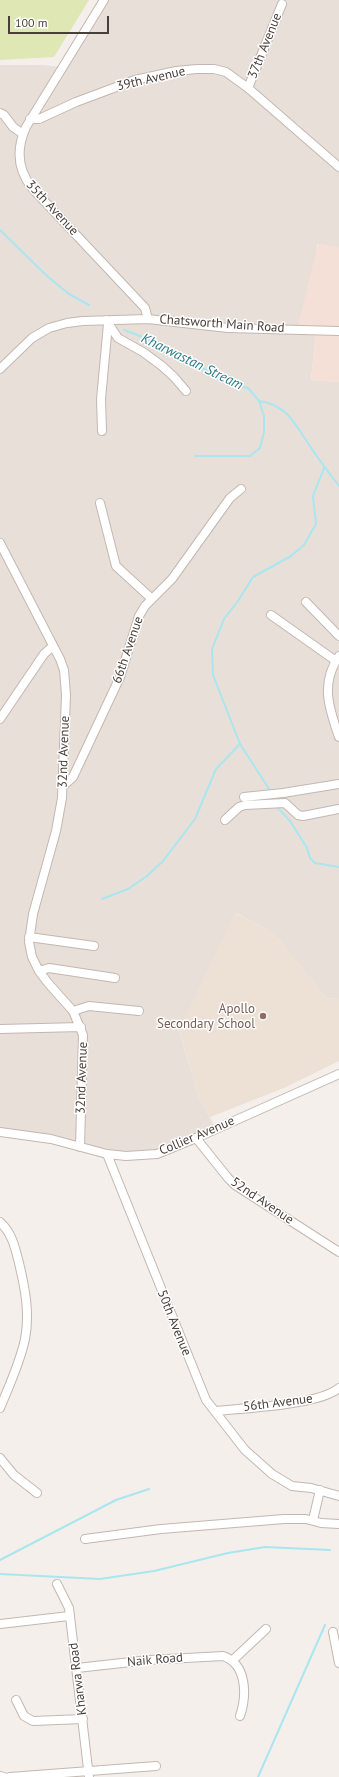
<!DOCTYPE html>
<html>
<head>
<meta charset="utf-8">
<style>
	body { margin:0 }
	#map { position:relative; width:339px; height:1777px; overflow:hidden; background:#f5efeb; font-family:"PT Sans",sans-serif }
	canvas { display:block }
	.scale { position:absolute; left:8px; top:16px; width:101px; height:18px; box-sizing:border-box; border:2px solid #493e38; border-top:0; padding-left:5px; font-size:12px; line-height:14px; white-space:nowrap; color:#493e38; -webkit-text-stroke:3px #fff; paint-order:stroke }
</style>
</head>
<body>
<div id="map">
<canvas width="339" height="1777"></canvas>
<div class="scale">100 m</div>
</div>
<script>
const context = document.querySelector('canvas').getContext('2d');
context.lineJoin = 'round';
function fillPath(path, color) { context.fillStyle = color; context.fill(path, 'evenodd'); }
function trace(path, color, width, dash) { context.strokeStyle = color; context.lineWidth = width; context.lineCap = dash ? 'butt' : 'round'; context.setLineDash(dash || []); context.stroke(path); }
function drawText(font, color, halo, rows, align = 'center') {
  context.font = font + ' "PT Sans",sans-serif'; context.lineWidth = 3; context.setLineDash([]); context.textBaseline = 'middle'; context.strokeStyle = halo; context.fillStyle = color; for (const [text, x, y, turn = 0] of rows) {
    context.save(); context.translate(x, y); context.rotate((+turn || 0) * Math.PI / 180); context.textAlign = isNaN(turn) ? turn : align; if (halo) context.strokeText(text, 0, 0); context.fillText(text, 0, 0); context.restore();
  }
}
fillPath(new Path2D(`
	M103,0H339V248L317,244L316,331L311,380L339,382V999L326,998L279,940L268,930L236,913L179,1031L199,1097L216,1129L169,1150L126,1156L0,1133V65H43L62,67Z`), '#e9dfd9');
fillPath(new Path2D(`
	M318,244L339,248V382L311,380L316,331L297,330Z`), '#f5e0d7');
fillPath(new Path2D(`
	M235,913L268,930L279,940L326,998L339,999V1061L284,1088L210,1117L199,1097L179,1030Z`), '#ede0d5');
fillPath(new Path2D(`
	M0,0H89L54,57L0,60Z`), '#dfe7b5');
trace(new Path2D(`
	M0,230L47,276L69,294L89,305
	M124,330L151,340L232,384L248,388L259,401L264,416V432L260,448L250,456H195
	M259,401C288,405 295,425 310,446C319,460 329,473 339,486
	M271,792L240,744L213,675L212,649L224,619L238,601L253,577L291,556L304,545L316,524L313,496L324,468
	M277,807L290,821L307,848L310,858L315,863L339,867
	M102,899L128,889L147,876L163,861L195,819L216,769L240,744
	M0,1560L116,1500L149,1489
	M0,1574L100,1579L154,1571L228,1553L265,1547L330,1550
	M258,1777L325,1625`), '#a9e6ef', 2);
const minor = new Path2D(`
	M104,0L26,127C16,149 17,169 32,188L129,291L145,308L148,319
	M248,88L282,4
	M0,113L4,115L13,127L23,134
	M30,119H39L76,102L135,80L176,71L197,69H214L226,72L248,88L339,167
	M106,320L118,338L143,352L162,366L174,377L186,391
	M0,369L32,338L49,328L67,323L83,321L148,319L228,328L339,331
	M102,431L101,399L108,324
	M100,503L116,566L152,599
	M0,543L60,659L64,670L66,695L62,798L56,831L33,914L29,942L32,957L39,971L48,983L73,1011L83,1035L80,1147
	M306,602L339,636
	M271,615L336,661
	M339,656C320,684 329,708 339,737
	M0,719L44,654L53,646
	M63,786L73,777L120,677L139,616L145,606L172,579L230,498L241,489
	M244,797L283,793L339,784
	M225,820L239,807L245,805L285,803L298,815L303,816L339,809
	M29,937L94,946
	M39,971L49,968L115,978
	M73,1011L89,1006L139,1011
	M0,1029L81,1027
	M0,1132L51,1139L107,1154L126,1156L157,1154L196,1138L339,1074
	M196,1138L228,1178L235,1185L339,1252
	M107,1154L206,1400L245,1450L272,1474L292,1486L311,1488L339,1496
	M0,1222C12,1233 15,1247 19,1263C25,1288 30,1313 25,1339C20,1363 9,1386 0,1408
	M215,1411C244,1408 319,1405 339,1388
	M0,1458L14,1475L37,1493
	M313,1520L320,1490
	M85,1539L161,1529L284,1519H306L321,1523L339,1524
	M57,1584L69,1608L89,1777
	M0,1624L69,1616
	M333,1632L339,1663
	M233,1660L266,1629
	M77,1668L149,1660L223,1656C247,1664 247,1695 240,1716
	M16,1700L24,1716L33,1721L83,1719
	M0,1776L4,1777
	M10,1777L156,1766`);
trace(minor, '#c3b7b0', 10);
trace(minor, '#fff', 8);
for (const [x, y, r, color] of [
	[263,1016,4,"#8d6e63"]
]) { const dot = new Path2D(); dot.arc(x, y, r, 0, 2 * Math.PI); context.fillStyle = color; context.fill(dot); trace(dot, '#fff', 1.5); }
drawText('13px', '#493e38', '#fff', [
	["37th Avenue",265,46,-68],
	["39th Avenue",151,79,-13],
	["35th Avenue",52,208,47],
	["Chatsworth Main Road",222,324,4],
	["66th Avenue",128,650,-71],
	["32nd Avenue",64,752,-88],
	["32nd Avenue",82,1078,-88],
	["Collier Avenue",197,1136,-23],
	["52nd Avenue",262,1201,34],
	["50th Avenue",174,1323,68],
	["56th Avenue",278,1403,-7],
	["Naik Road",155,1660,-5],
	["Kharwa Road",78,1679,-97]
]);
drawText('13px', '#785e54', '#fff', [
	["Apollo",255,1009],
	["Secondary School",255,1024]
], 'right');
drawText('italic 14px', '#2a7c8a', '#fff', [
	["Kharwastan Stream",192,362,26]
]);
</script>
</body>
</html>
